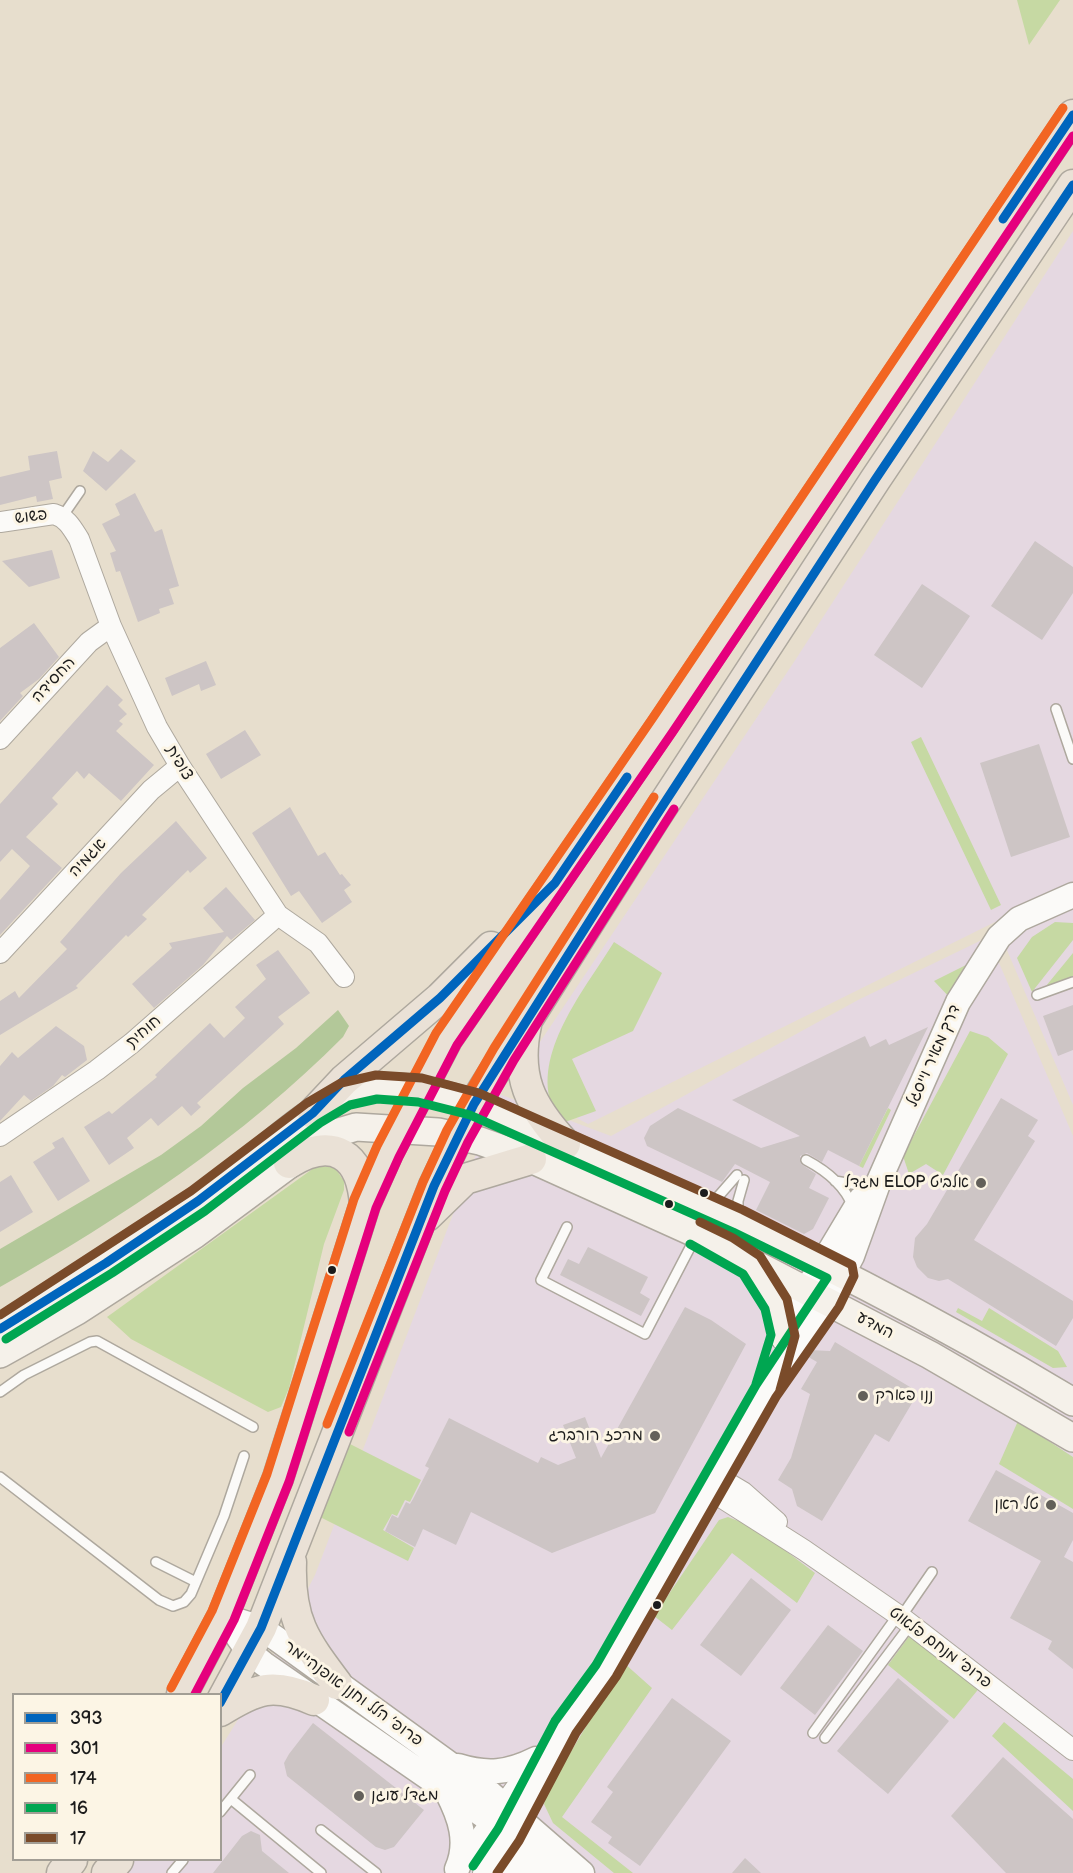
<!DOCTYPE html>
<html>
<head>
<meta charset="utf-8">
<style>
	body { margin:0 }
	#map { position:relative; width:1073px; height:1873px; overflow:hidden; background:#e7decd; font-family:"Balsamiq Sans",sans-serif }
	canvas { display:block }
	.legend { position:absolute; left:12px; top:1693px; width:210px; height:168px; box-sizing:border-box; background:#fcf5e5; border:2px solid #a29e95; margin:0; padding:8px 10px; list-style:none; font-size:18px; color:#1c1c1c }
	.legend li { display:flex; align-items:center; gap:12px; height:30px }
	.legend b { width:30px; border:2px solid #a29e95 }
</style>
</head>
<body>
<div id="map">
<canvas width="1073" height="1873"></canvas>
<ul class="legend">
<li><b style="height:8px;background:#0065bd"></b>393</li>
<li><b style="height:8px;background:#e5007d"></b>301</li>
<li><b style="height:8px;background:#f26522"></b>174</li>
<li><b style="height:8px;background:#00a651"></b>16</li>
<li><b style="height:8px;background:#7a4b2a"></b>17</li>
</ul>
</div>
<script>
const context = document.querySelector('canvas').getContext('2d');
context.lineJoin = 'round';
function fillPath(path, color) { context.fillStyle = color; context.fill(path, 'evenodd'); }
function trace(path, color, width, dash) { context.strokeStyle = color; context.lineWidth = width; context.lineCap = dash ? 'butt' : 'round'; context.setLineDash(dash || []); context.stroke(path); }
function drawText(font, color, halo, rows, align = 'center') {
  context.font = font + ' "Balsamiq Sans","Playpen Sans Hebrew",sans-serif'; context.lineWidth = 6; context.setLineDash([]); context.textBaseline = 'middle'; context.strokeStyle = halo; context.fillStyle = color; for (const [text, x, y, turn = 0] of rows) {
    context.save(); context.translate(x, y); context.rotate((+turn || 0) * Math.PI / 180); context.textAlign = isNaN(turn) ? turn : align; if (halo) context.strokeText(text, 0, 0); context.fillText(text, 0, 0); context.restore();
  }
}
fillPath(new Path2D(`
	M1073,231V1105L995,922L588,1124L540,1099L534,1051L794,662Z
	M988,937L1073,1136V1873H118L130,1860H220L221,1747L249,1702L315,1575L499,1094L611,1136L858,1000Z`), '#e5d8e1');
fillPath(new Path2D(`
	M1017,0H1060L1029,45Z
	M921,737L1001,905L991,910L911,742Z
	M1055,922L1073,923V940L1032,992L1017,958L1032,937Z
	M614,942L662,973L633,1031L572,1059L596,1111L565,1122C561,1116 554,1110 551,1103C534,1049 588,985 614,942Z
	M1073,953V976L1046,986Z
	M968,964L953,1001L934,981Z
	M970,1031L988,1037L1008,1054L943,1175L926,1164L909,1174L903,1156Z
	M888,1108L891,1110L863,1168L859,1166Z
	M318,1165L335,1168L344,1181V1190L324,1244L289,1388L281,1407L268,1412L131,1339L107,1317Z
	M958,1308L982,1321L989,1308L1058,1351L1067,1367L1053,1368L956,1312Z
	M1018,1421L1073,1457V1509L999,1464Z
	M348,1443L421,1480L410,1502L405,1500L397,1516L392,1514L383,1530L414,1548L408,1561L320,1517Z
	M728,1517L754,1527L815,1573L797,1603L732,1553L672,1630L654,1616L719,1520Z
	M913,1631L981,1686L954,1719L888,1665Z
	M624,1663L652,1688L562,1817L633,1873H614L553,1823L544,1804L548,1790Z
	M1004,1722L1073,1779V1811L992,1736Z`), '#c6d9a3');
fillPath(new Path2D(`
	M338,1010L349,1026L343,1037C244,1137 122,1218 0,1287V1249L161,1155L201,1126L243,1088L296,1048Z`), '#b3c899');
fillPath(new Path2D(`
	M121,449L136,461L106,491L83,471L93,451L108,462Z
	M57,451L62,478L49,481L53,499L37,502L36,496L0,505V477L30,470L28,456Z
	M135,493L155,532L162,529L179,586L169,589L174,604L159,609L160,613L138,622L120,571L116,572L110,553L116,551L102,524L120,515L115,504Z
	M1035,541L1073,567V593L1042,640L991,606Z
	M52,550L60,578L29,587L2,561Z
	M922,584L970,616L922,688L874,655Z
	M34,623L59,657L39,679L20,693L23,696L0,721V648Z
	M206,661L216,685L201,691L199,684L172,696L165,678Z
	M107,685L123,700L118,705L127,714L119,721L123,724L116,731L154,765L121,801L89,773L84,779L77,771L52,798L58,804L26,837L62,868L0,935V900L30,866L12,849L0,862V804Z
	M245,730L261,755L221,779L206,754Z
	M1039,744L1070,837L1011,857L980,763Z
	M290,807L318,856L325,852L340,875L342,874L351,885L344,890L352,902L322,923L299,891L291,896L252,833Z
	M176,821L207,858L190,873L188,870L142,915L147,919L128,937L126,935L76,986L78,988L0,1035V1001L15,991L19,998L67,949L60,942L121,873Z
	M226,887L255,920L231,940L227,936L203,965L154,1008L132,984L172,948L169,943L224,932L203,908Z
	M278,950L310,993L278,1017L284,1024L197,1103L201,1107L191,1116L182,1106L158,1126L151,1118L127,1138L134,1148L109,1165L84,1127L109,1111L112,1114L157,1077L155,1075L210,1023L224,1038L245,1018L235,1007L266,979L256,965Z
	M1073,1005V1050L1058,1056L1043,1016Z
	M56,1026L84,1046L87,1060L65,1077L62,1075L53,1086L31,1101L24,1095L0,1121V1066L12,1052L18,1058Z
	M928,1027L859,1166L828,1150L822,1162L807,1153L800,1156L801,1164L816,1174L809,1188L829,1198L813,1229L804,1234L756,1210L770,1182L735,1164L722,1182L647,1146L644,1138L650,1126L678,1108L761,1148L800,1136L732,1100L865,1036L870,1047L886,1039L889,1045Z
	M1001,1098L1038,1120L1028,1136L1035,1141L974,1240L1073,1301V1318L1056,1346L948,1279L939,1281L928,1278L917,1267L913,1257L915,1238L927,1224Z
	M63,1137L90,1181L58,1201L33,1162L55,1148L52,1143Z
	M11,1175L33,1212L0,1232V1182Z
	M588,1247L648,1277L640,1293L650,1299L641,1316L560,1275L568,1259L579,1264Z
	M685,1307L711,1320L746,1344L655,1513L552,1553L471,1512L456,1545L423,1529L415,1547L385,1531L392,1515L398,1518L406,1502L410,1504L413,1499L429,1468L425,1466L449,1418L538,1463L541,1457L558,1465L576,1458L563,1425L585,1417L601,1458Z
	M835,1342L915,1390L911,1395L915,1398L889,1442L875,1434L822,1521L797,1506L792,1489L778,1480L791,1458L810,1394L801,1389L817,1362L805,1355L809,1350L830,1351Z
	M996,1470L1073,1513V1540L1064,1557L1073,1562V1669L1048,1649L1052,1641L1010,1618L1041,1561L968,1521Z
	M751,1578L791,1610L741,1676L700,1645Z
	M828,1625L863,1651L815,1715L780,1688Z
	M898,1678L949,1721L888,1794L837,1751Z
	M672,1698L731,1741L640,1866L608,1843L612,1837L591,1822L613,1792L607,1787Z
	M313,1723L424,1810L394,1847L385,1850L376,1847L287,1776L284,1763L289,1754Z
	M1003,1757L1073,1819V1873H1006L951,1816Z
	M251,1831L260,1835L262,1851L289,1873H213L242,1836Z
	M745,1858L761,1873H732Z`), '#cdc5c5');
const service = new Path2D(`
	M62,517L80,491
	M1056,709L1073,759
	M1037,995L1073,982
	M806,1160C825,1170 845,1186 853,1207
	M835,1181L870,1187
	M709,1207L737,1175
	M738,1219V1201L744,1180
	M567,1227L541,1280L645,1334L696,1236
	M0,1392L24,1375L90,1342L97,1341L253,1427
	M0,1477L159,1600L173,1606L184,1602L191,1594L224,1516L244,1456
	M156,1562L196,1582
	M901,1617L932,1572
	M813,1733L898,1615
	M825,1738L911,1624
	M231,1799L321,1873
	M220,1812L250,1775
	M321,1830L376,1873
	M172,1873L183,1860`);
const minor = new Path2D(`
	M0,522L54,514C67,518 72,528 79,539L111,626L157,727L180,766L278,915L318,943L344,977
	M0,739L89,642L111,626
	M0,953L151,790L180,766
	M0,1136L97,1070L132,1043L278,915
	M782,1340L807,1289
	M716,1476L743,1492L777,1522
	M708,1489L804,1550L901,1617L1073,1750
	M460,1865L538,1757
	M483,1873L508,1835L566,1727L606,1671L693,1515L766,1391L828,1301`);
const tertiary = new Path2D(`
	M807,1289L861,1199
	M828,1301L852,1256L879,1181L958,1002L999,937L1019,919L1073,895
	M223,1616L261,1628L277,1639L491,1794L582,1873
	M238,1637L248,1651L264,1664L491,1821L561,1873
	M458,1766C487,1775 508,1773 536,1759
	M447,1792C460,1817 469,1842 457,1869
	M492,1873L519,1862L545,1863`);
const secondary = new Path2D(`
	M749,1263C770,1280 778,1310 783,1335
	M0,1329C76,1284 150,1237 221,1185C258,1157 307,1107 350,1093C389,1080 438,1091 476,1105C529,1124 581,1151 633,1174C784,1242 931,1316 1073,1402
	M0,1354L77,1311L194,1235L329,1135L356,1127L438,1132L480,1141L531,1159L697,1234L930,1355L1073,1438`);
const primary = new Path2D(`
	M526,1025C515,1077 530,1106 565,1144
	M313,1113L344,1080L440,998L491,947
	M289,1163C333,1136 361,1154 365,1204
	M427,1216L465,1179L531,1159
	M291,1562C289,1620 304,1640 337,1684
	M182,1694L223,1616L278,1478L365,1204L388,1152L447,1039L662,726L1073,115
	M220,1704L261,1628L434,1186L474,1104L654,819L875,480L1073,185
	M220,1711C257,1688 273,1682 314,1700
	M62,1873L72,1860
	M107,1873L118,1860`);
trace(service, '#aea89e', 12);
trace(minor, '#aea89e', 22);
trace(tertiary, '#aea89e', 27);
trace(secondary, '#aea89e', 30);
trace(primary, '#aea89e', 33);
trace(service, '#fbfaf8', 9);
trace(minor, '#fbfaf8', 20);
trace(tertiary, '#fbfaf8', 24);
trace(secondary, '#f5f1ea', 27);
trace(primary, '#eae1d6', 30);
trace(new Path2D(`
	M1003,219L1073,115
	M0,1329L106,1263L198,1201L313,1113L344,1080L440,998L555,883L627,777
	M220,1703L261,1628L434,1186L474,1104L654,819L875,480L1073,185`), '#0065bd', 9);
trace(new Path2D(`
	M349,1432L445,1191L468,1142L514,1060L674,809
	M195,1694L234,1620L289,1482L376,1208L399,1157L457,1045L672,733L1073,136`), '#e5007d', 9);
trace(new Path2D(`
	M327,1424L423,1182L447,1130L494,1048L654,797
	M171,1688L212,1611L267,1474L354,1199L377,1146L436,1033L652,719L1063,108`), '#f26522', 9);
trace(new Path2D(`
	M690,1244L743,1274L765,1309L771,1335L756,1384
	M6,1339L112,1273L205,1211L320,1123L350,1105L377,1099L418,1102L470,1115L733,1232L827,1278L756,1385L596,1665L555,1721L498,1829L473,1866`), '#00a651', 9);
trace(new Path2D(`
	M700,1222L733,1238L760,1256L787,1299L795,1336L780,1390
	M0,1315L191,1191L307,1103L341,1083L376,1075L422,1078L479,1093L743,1210L852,1265L854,1276L839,1307L776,1397L616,1677L576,1733L519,1841L497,1873`), '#7a4b2a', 9);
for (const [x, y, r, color] of [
	[981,1183,6,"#63605a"],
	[704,1193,5,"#1c1c1c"],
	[669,1204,5,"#1c1c1c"],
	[332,1270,5,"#1c1c1c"],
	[863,1396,6,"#63605a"],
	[655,1436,6,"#63605a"],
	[1051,1505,6,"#63605a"],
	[657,1605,5,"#1c1c1c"],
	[359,1796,6,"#63605a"]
]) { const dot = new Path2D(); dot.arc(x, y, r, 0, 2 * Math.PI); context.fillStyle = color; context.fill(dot); trace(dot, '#fcf5e5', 2); }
drawText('16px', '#1c1c1c', '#fcf5e5', [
	["פשוש",31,517,-7],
	["החסידה",54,680,-47],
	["צופית",179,763,59],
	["אגמיה",88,858,-47],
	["חוחית",144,1032,-41],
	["דרך מאיר וייסגל",934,1056,-66],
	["המדע",875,1326,28],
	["פרופ׳ מנחם פלאוט",940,1648,37],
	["פרופ׳ הלל וחנן אופנהיימר",353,1694,36]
]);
drawText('16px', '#1c1c1c', '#fcf5e5', [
	["מגדל ELOP אלביט",969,1183],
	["ננו פארק",875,1396,"left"],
	["מרכז רורברג",643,1436],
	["טל ראן",1039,1505],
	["מגדל עוגן",371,1796,"left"]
], 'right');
</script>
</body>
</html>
